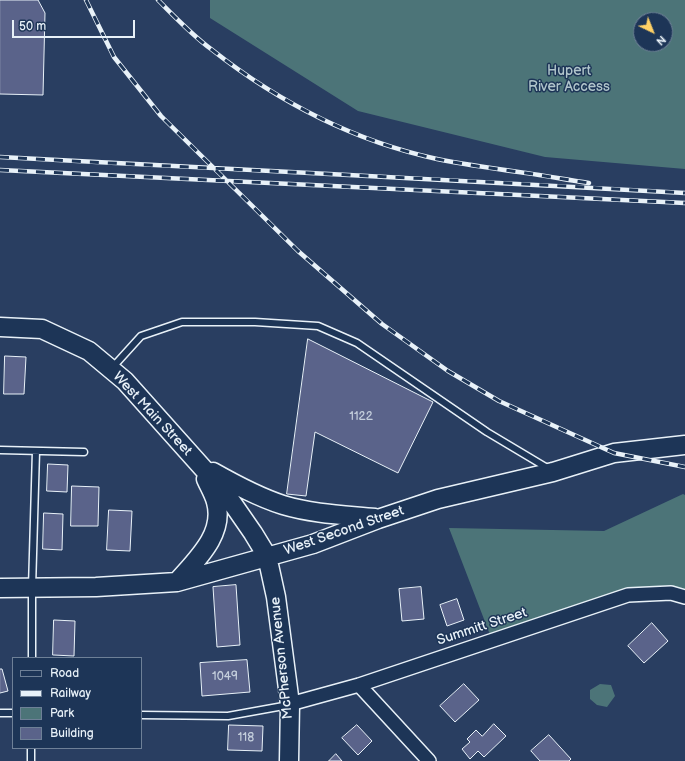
<!DOCTYPE html>
<html>
<head>
<meta charset="utf-8">
<style>
	body { margin:0 }
	#map { position:relative; width:685px; height:761px; overflow:hidden; background:#293e61; font-family:"Balsamiq Sans",sans-serif }
	canvas { display:block }
	.legend { position:absolute; left:12px; top:657px; width:130px; height:92px; box-sizing:border-box; background:#1d3557; border:1px solid #6e8097; margin:0; padding:5px 7px; list-style:none; font-size:12px; color:#e8f1f8 }
	.legend li { display:flex; align-items:center; gap:8px; height:20px }
	.legend b { width:20px; border:1px solid #6e8097 }
	.north { position:absolute; left:633px; top:12px; width:40px; height:40px; box-sizing:border-box; background:#1d3557; border:1px solid #6e8097; border-radius:50%; rotate:137deg; font-size:11px; font-weight:700; line-height:16px; text-align:center; color:#e8f1f8 }
	.north::after { content:''; display:block; margin:auto; width:14px; height:18px; background:#ffd166; clip-path:polygon(50% 0,100% 100%,50% 72%,0 100%) }
	.scale { position:absolute; left:12px; top:20px; width:123px; height:18px; box-sizing:border-box; border:2px solid #e8f1f8; border-top:0; padding-left:5px; font-size:12px; line-height:14px; white-space:nowrap; color:#e8f1f8; -webkit-text-stroke:3px #1d3557; paint-order:stroke }
</style>
</head>
<body>
<div id="map">
<canvas width="685" height="761"></canvas>
<ul class="legend">
<li><b style="height:5px;background:#1d3557"></b>Road</li>
<li><b style="height:5px;background:#e8f1f8"></b>Railway</li>
<li><b style="height:11px;background:#4c7478"></b>Park</li>
<li><b style="height:11px;background:#5a638a"></b>Building</li>
</ul>
<div class="north">N</div>
<div class="scale">50 m</div>
</div>
<script>
const context = document.querySelector('canvas').getContext('2d');
context.lineJoin = 'round';
function fillPath(path, color) { context.fillStyle = color; context.fill(path, 'evenodd'); }
function trace(path, color, width, dash) { context.strokeStyle = color; context.lineWidth = width; context.lineCap = dash ? 'butt' : 'round'; context.setLineDash(dash || []); context.stroke(path); }
function drawText(font, color, halo, rows, align = 'center') {
  context.font = font + ' "Balsamiq Sans",sans-serif'; context.lineWidth = 3; context.setLineDash([]); context.textBaseline = 'middle'; context.strokeStyle = halo; context.fillStyle = color; for (const [text, x, y, turn = 0] of rows) {
    context.save(); context.translate(x, y); context.rotate((+turn || 0) * Math.PI / 180); context.textAlign = isNaN(turn) ? turn : align; if (halo) context.strokeText(text, 0, 0); context.fillText(text, 0, 0); context.restore();
  }
}
fillPath(new Path2D(`
	M210,0H685V169L545,157L358,111L210,18ZM641,20H665V44H641Z
	M683,494L685,495V597L628,595L492,640L449,528L604,531Z
	M600,684L611,685L615,696L607,707L597,705L590,699V690Z`), '#4c7478');
const building = new Path2D(`
	M0,0H38L45,13L43,95L0,94Z
	M308,339L433,402L398,473L315,432L306,496L287,494Z
	M5,356L26,357L24,394H4Z
	M48,464L68,465L67,492L47,491Z
	M72,486L99,487L98,526H71Z
	M109,510L132,511L130,551L107,550Z
	M44,513L63,514L62,550L43,549Z
	M236,585L240,645L217,647L213,587Z
	M421,587L424,619L402,621L399,589Z
	M457,599L464,620L447,626L440,605Z
	M54,620L75,621L74,656L53,655Z
	M652,623L668,641L644,663L628,646Z
	M247,660L250,692L202,696L200,663Z
	M0,669H2L8,691L0,693Z
	M464,684L479,700L455,722L440,706Z
	M494,724L506,736L484,757L478,751L470,759L462,749L470,742L467,739L476,730L482,736Z
	M229,725L263,726L262,751L228,750Z
	M357,725L372,741L358,755L342,738Z
	M549,735L571,759L569,761H540L531,751Z
	M336,754L342,761H329Z`);
fillPath(building, '#5a638a');
trace(building, '#e8f1f8', 1);
const service = new Path2D(`
	M112,368L141,336L182,322H255L318,326L357,343L487,432L549,469
	M0,450L84,452
	M32,658V588L36,451
	M0,713H13
	M141,715L228,716L289,705
	M31,761V748`);
const minor = new Path2D(`
	M359,685L429,761
	M290,704L359,685L628,595L671,593L685,597`);
const secondary = new Path2D(`
	M0,327L42,329L89,351L125,381L226,494L253,533L267,556L276,597L290,704L289,761
	M213,472C236,485 258,497 283,505C313,514 344,515 375,518
	M177,582C196,560 225,534 216,502C214,494 209,486 206,479
	M0,588L96,587L177,582L313,544L378,519L438,499L553,472L614,453L685,445`);
trace(service, '#e8f1f8', 9);
trace(minor, '#e8f1f8', 16);
trace(secondary, '#e8f1f8', 21);
trace(service, '#1d3557', 6);
trace(minor, '#1d3557', 13);
trace(secondary, '#1d3557', 18);
const rail = new Path2D(`
	M86,0L114,57L161,116L298,251L382,324L448,371L499,401L614,453L685,467
	M158,0C175,17 192,35 211,49C277,101 354,141 437,159C467,165 497,169 526,173C547,176 568,180 589,183
	M0,157C228,170 457,179 685,193
	M0,170L685,203`);
trace(rail, '#e8f1f8', 4.5);
trace(rail, '#1d3557', 3, [9]);
drawText('12px', '#c4cedc', null, [
	["1122",361,417],
	["1049",225,677],
	["118",246,738]
]);
drawText('14px', '#b1c5cb', '#1d3557', [
	["Hupert",569,71],
	["River Access",569,87]
]);
drawText('14px', '#e8f1f8', '#1d3557', [
	["West Main Street",152,414,47],
	["West Second Street",344,531,-19],
	["Summitt Street",482,627,-18],
	["McPherson Avenue",282,658,-96]
]);
</script>
</body>
</html>
